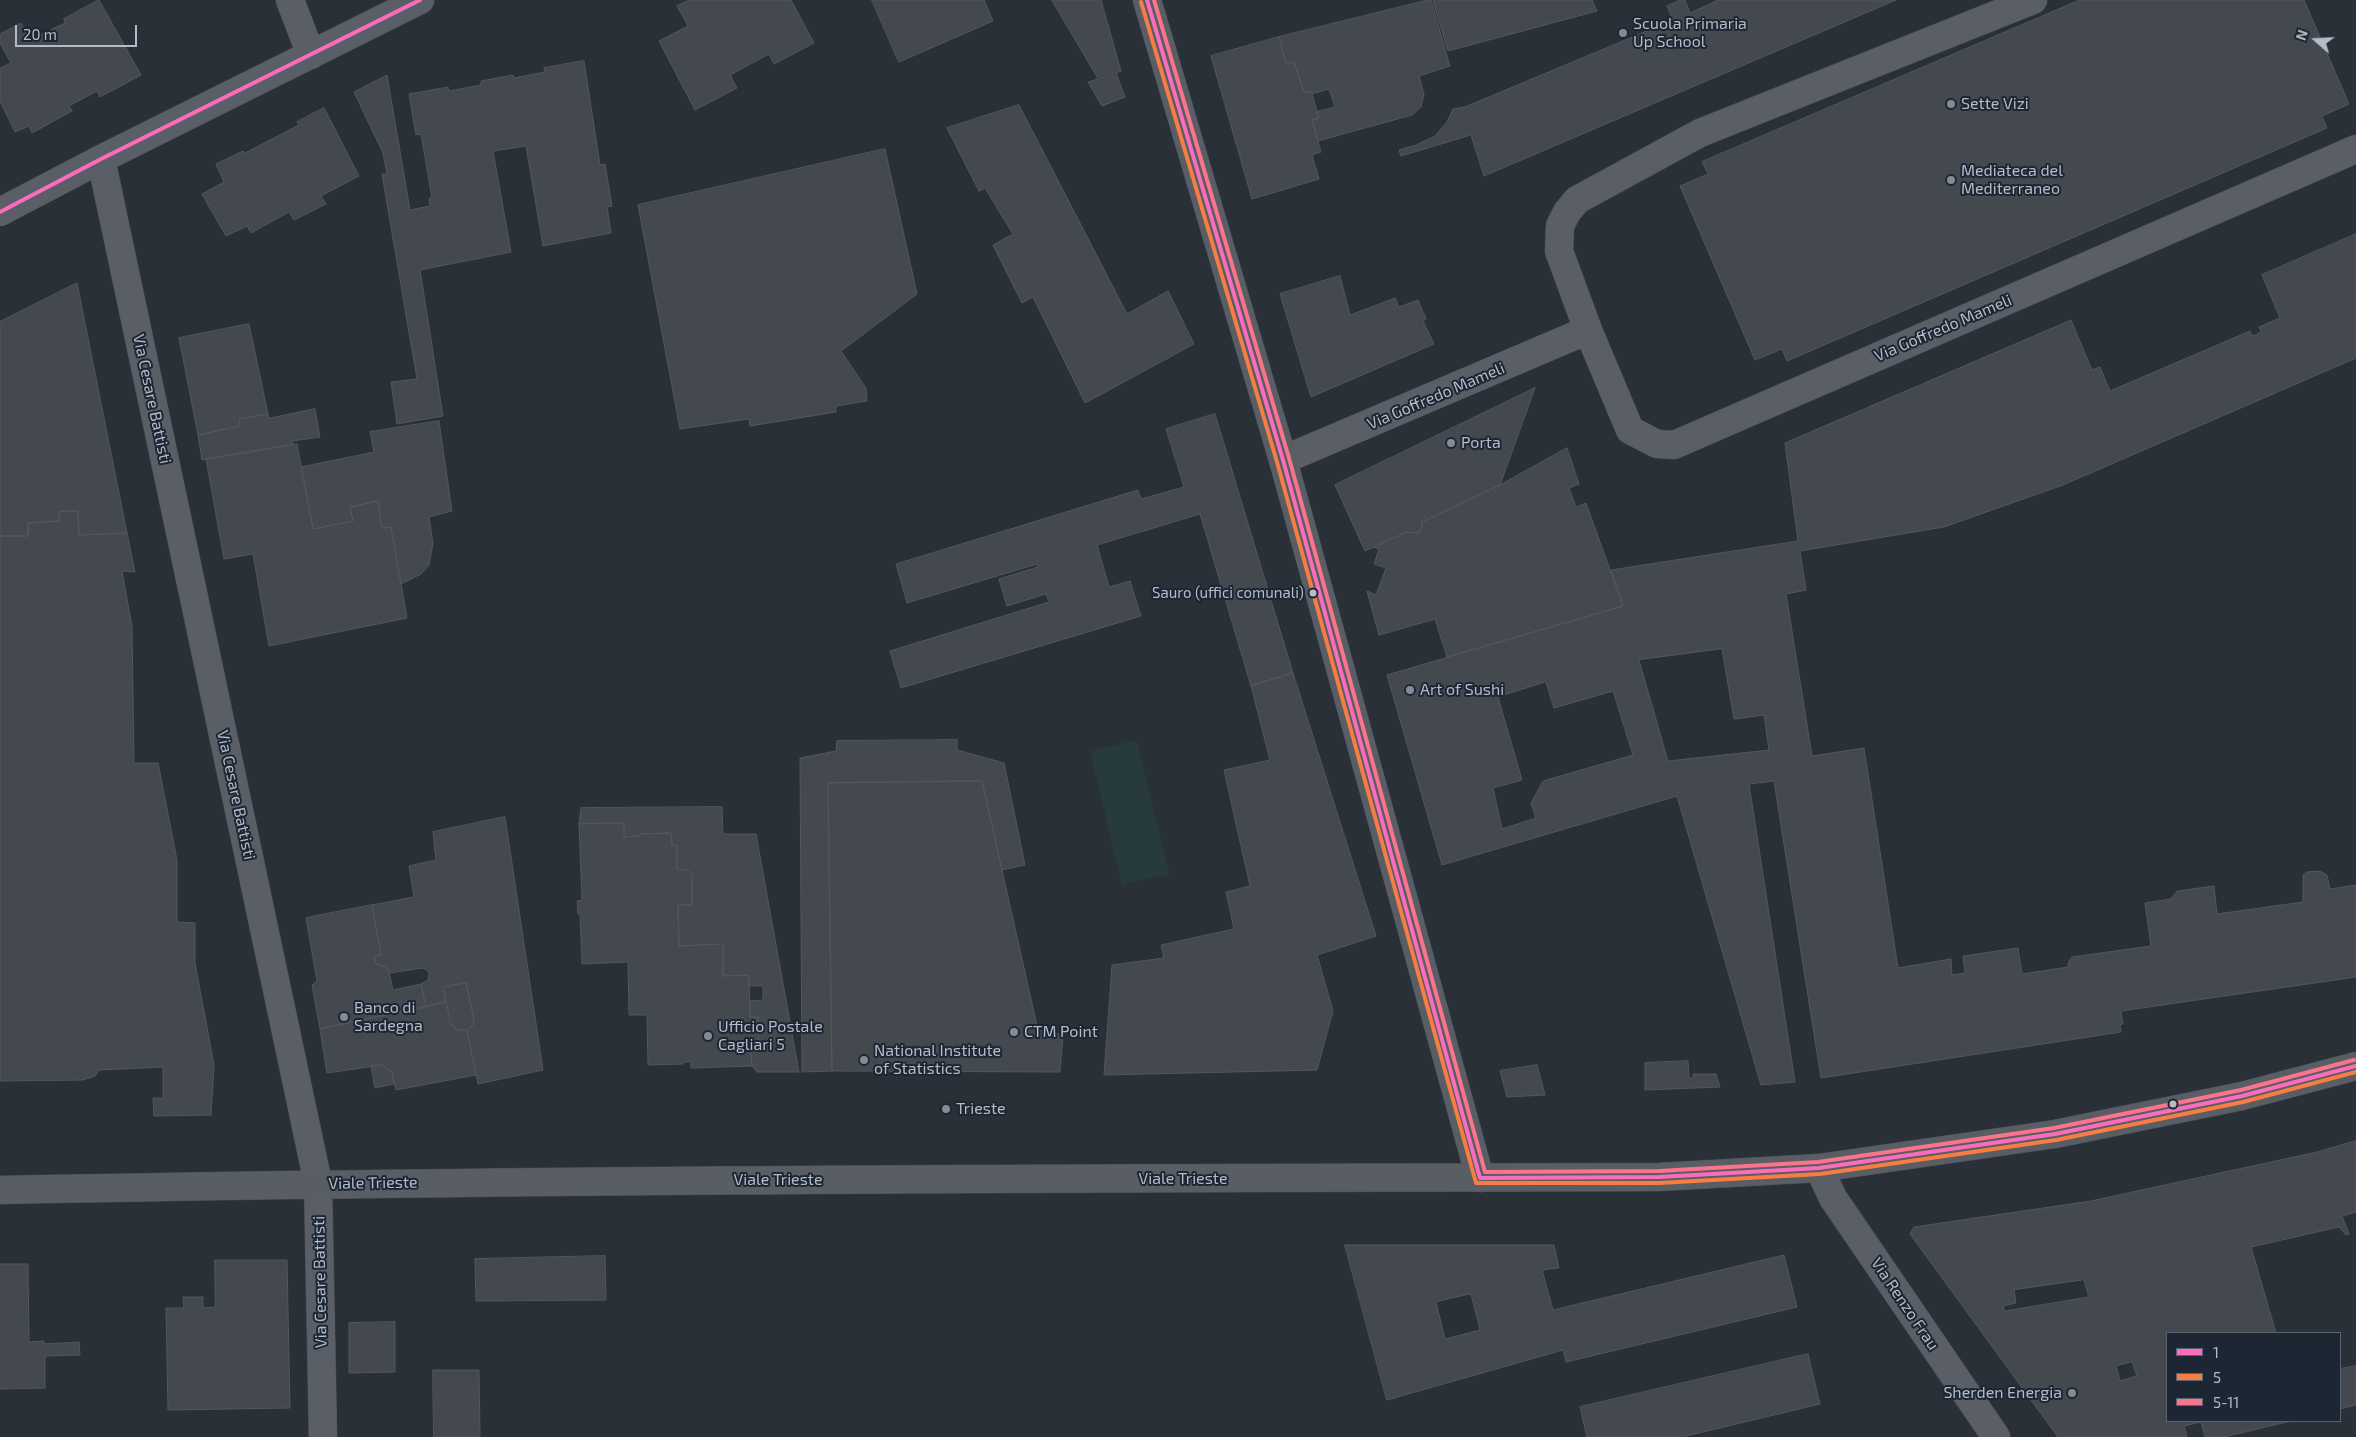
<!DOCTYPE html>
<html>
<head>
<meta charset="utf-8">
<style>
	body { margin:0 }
	#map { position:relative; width:2356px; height:1437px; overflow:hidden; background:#2a3038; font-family:"Exo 2",sans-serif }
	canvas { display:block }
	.legend { position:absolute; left:2166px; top:1332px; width:175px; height:90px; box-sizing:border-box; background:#1d2633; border:1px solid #59626f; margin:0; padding:6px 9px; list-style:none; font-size:15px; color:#b4bcc9 }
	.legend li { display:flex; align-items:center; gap:10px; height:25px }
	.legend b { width:25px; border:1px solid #59626f }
	.north { position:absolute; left:2291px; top:15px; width:50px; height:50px; -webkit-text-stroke:4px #1d2633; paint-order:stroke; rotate:289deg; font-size:14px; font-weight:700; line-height:20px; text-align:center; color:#b4bcc9 }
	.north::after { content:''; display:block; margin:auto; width:18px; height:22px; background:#b4bcc9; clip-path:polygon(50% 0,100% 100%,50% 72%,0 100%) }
	.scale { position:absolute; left:15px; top:25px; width:122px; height:22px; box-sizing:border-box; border:2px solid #b4bcc9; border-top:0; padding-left:6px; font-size:15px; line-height:18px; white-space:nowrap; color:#b4bcc9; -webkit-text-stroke:4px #1d2633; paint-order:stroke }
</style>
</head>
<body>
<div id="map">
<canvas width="2356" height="1437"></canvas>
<ul class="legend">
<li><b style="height:6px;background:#fb6dba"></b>1</li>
<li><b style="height:6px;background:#f77d43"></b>5</li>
<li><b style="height:6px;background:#fc738d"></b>5-11</li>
</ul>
<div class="north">N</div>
<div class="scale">20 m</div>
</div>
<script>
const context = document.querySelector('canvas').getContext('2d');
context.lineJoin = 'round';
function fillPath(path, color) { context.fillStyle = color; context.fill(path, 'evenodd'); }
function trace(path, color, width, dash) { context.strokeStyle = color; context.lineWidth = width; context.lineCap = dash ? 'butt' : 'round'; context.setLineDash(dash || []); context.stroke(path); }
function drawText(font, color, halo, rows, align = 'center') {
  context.font = font + ' "Exo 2",sans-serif'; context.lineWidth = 4; context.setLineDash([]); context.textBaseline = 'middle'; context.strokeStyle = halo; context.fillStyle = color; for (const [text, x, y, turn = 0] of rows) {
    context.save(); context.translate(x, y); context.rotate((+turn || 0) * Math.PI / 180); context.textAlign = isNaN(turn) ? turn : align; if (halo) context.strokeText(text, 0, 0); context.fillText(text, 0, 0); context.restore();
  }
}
fillPath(new Path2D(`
	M1137,740L1169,874L1122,885L1090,751Z`), '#273a3e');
const building = new Path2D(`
	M99,0L141,75L100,97L97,91L69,106L72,111L32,133L29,126L15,132L0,101V68L11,63L0,43V34L21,23L30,40L65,23L64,19Z
	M690,0H791L814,43L774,64L769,54L730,75L737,88L695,110L659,41L688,26L677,6Z
	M872,0H984L993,21L899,62Z
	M1052,0H1101L1121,71L1116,73L1125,97L1102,106L1088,82L1098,79Z
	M1428,0H1431L1450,66L1419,76L1424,94L1421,107L1412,115L1318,141L1312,120L1319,118L1316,112L1335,107L1329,89L1312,94L1310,91L1304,92L1294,62L1286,64L1279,37Z
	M1437,0H1592L1597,11L1448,51L1433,1Z
	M1681,0H1685L1690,13L1718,0H1896L1484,176L1471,135L1401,156L1399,150L1416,145L1435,136L1447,122L1453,109L1465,107L1673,20L1667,6Z
	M2080,0H2304L2349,104L2322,116L2327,128L1787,361L1782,349L1755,360L1680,186L1708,174L1702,162Z
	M1279,37L1286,64L1294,62L1304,92L1310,91L1312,94L1319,118L1312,120L1321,152L1312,155L1319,179L1252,199L1211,56Z
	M584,61L600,165L605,164L612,206L607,207L611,233L543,246L526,146L493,151L511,252L420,270L443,416L397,424L391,382L417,379L382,174H387L383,153L354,92L387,75L410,210L430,206L429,198H432L421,134L416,135L409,94L448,87L449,91L481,85V81L513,75L514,78L545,72L544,68Z
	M1019,105L1127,314L1168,291L1194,344L1085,403L1033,297L1022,303L993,245L1013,234L985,188L979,191L947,128Z
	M324,108L359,176L321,196L326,204L294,220L289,212L251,233L247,226L226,236L202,194L224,182L216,164L243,151L245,153L299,125L297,122Z
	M885,149L917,294L841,351L866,388L867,401L836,406V412L750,426L749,419L680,429L638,205Z
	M2356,234V358L2063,485L1944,527L1800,551L1806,590L1786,594L1812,756L1864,748L1898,968L1951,959L1952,975L1965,973L1963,956L2018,948L2022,974L2068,967L2069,961L2072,957L2151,946L2145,903L2171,899L2177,891L2214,886L2217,914L2303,902V875L2307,872L2320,871L2327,875L2330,889L2356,885V977L2121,1011L2123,1024L2120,1025L2121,1032L1821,1078L1774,781L1749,784L1795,1082L1761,1085L1677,796L1442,865L1387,675L1623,606L1611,570L1798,541L1785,443L2071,320L2092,370L2100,367L2110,391L2250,331L2253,336L2261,332L2259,327L2280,318L2262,275ZM1722,649L1734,719L1764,715L1769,750L1668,761L1639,660ZM1546,682L1554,708L1613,691L1633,755L1543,781L1531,803L1536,818L1502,829L1493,788L1522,780L1498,697Z
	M1340,276L1350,315L1395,298L1399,307L1418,300L1426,319L1423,321L1434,344L1311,397L1280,294Z
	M77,283L127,533L79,535L78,511L59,512V521L28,523V536H0V322Z
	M249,324L268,414L239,419L240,426L198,435L179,338Z
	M1535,388L1500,485L1422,522V528L1418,533L1407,532L1365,551L1335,485Z
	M315,409L320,437L292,441L293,445L202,460L198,435L240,426L239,419L268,414L269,418Z
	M1215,414L1293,673L1251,686L1200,514L1097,545L1109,587L1130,581L1141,616L901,688L890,651L1049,602L1046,594L1007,606L999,579L1038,567L1037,564L907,603L896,564L1138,490L1141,499L1184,487L1166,429Z
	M439,421L452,511L429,517L433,543L429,565L421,574L401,584L391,527L382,528L378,501L350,507L353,521L313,529L301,467L374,452L370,432Z
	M297,444L313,529L353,521L350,507L378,501L382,528L391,527L407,618L269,646L253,554L224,559L206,459Z
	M1567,448L1579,484L1569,488L1576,507L1586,503L1623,606L1447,657L1435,619L1379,635L1367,591L1376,595L1386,568L1374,564L1379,549L1373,547L1407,532L1418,533L1422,528V522L1500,485Z
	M78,511L79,535L127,533L135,572L122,571L132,626L134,763H158L177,860V922L195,923V963L214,1065L211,1115L154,1116L153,1098H163V1067L99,1070L95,1076L83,1080L0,1081V536H28V523L59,521V512Z
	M1293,673L1376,936L1317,955L1333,1011L1317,1070L1104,1075L1112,965L1164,958L1161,945L1234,929L1226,892L1250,886L1224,770L1270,760L1251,686Z
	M957,740V750L1004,763L1025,865L1002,870L982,781L828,783L832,1071L802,1072L800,758L836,751L837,741Z
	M982,781L1038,1030L1063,1035L1060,1072L832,1071L828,783Z
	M722,807L723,834H756L799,1072H757L752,1066L751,1051H759L758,1017H750V1001L763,1000V986H749V975L723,976V944L679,946L678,905H692V875L689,871L677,869V845L672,846L671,833L640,834V836L624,837V823L579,824L581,808Z
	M505,817L543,1070L478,1084L467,1030L473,1025L474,1019L466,983L443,987L446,1002L426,1007L421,984L428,980L429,973L427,970L422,968L390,973L385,966L376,964L374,956L381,955L372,905L414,897L409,866L436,860L433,832Z
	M624,823V837L640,836V834L671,833L672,846L677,845V869L689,871L692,875V905H678L679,946L723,944V976L749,975L750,1017H758L759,1051H751L752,1066L691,1068V1062H683V1064L648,1065L647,1015H629L628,962L582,964L580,914H578L577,901L582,900L579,824Z
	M372,905L381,955L374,956L376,964L388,968L393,990L421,984L426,1007L320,1029L312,985L317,981L306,918Z
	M466,983L474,1019L473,1025L467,1030H457L450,1023L443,987Z
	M446,1002L453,1028L457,1030H467L476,1075L396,1090L392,1072L382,1065L327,1073L320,1029Z
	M1688,1061L1689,1078H1693V1074H1716L1720,1087L1645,1090V1063Z
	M382,1065L392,1072L394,1084L375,1088L371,1066Z
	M1537,1065L1545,1095L1507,1097L1500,1071Z
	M2356,1141V1212L2342,1216L2349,1234L2346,1235L2339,1227L2251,1247L2276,1333H2167V1421H2291L2224,1437H2205L2201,1422L2184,1426L2187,1437H2058L1910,1234L1914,1227L2091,1201L2317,1152ZM2084,1280L2089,1297L2005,1311L2004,1309L2003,1306L2016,1303L2014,1290ZM2132,1362L2137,1376L2120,1381L2116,1366Z
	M1345,1245H1554L1559,1268L1542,1270L1553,1310L1784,1255L1797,1307L1566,1362L1563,1350L1387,1400ZM1471,1294L1480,1330L1445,1339L1436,1302Z
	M605,1256L606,1300L476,1301L475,1259Z
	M215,1260H287L290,1408L168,1410L166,1308H184L183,1297H203V1308L215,1307Z
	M0,1264H28L29,1342L44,1341V1344L79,1342L80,1355L45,1356V1388L0,1389Z
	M395,1322V1372L349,1373V1323Z
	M1808,1354L1820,1404L1682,1437H1587L1580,1407Z
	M2356,1366V1405L2340,1409V1369Z
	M433,1370H479L480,1437H434Z`);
fillPath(building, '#444950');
trace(building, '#52575f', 1);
const street = new Path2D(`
	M290,0L311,55
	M2033,0L1700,133L1577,200L1567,212L1560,226L1559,251L1588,330L1630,430L1657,444L1674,445L2356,149
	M101,159L318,1183L323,1437
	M0,212L101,159L420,0
	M1283,460L1588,330
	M1819,1168L1833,1198L1996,1437`);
const secondary = new Path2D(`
	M1147,0L1283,460L1480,1178
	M0,1190C553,1179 1106,1178 1659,1177L1819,1168L2055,1134L2242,1096L2356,1066`);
trace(street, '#484c53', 29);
trace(secondary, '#484c53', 29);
trace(street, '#5a5e66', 28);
trace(secondary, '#595d64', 28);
trace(new Path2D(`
	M1147,0L1283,460L1480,1178L1659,1177L1819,1168L2055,1134L2242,1096L2356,1066
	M0,212L101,159L420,0`), '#fb6dba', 4);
trace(new Path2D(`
	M1141,2L1277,462L1476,1183H1659L1820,1174L2056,1140L2243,1102L2356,1072`), '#f77d43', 4);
trace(new Path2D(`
	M1154,0L1289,458L1485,1172L1659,1171L1818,1162L2054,1128L2241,1090L2354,1060`), '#fc738d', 4);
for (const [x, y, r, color] of [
	[1623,33,5,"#848b96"],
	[1951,104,5,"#848b96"],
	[1951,180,5,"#848b96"],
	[1451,443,5,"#848b96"],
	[1313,593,4.5,"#b4bcc9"],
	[1410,690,5,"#848b96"],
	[344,1017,5,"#848b96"],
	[1014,1032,5,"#848b96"],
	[708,1036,5,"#848b96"],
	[864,1060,5,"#848b96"],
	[2173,1104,4.5,"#b4bcc9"],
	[946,1109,5,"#848b96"],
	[2072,1393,5,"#848b96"]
]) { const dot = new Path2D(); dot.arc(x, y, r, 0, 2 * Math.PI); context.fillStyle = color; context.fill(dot); trace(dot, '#1d2633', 2); }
drawText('15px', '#b4bcc9', '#1d2633', [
	["Sauro (uffici comunali)",1304,593]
], 'right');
drawText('16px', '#b4bcc9', '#1d2633', [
	["Scuola Primaria",1633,24],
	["Up School",1633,42],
	["Sette Vizi",1961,104],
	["Mediateca del",1961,171],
	["Mediterraneo",1961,189],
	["Porta",1461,443],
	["Art of Sushi",1420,690],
	["Banco di",354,1008],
	["Sardegna",354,1026],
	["Ufficio Postale",718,1027],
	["Cagliari 5",718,1045],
	["CTM Point",1024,1032],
	["National Institute",874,1051],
	["of Statistics",874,1069],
	["Trieste",956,1109],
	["Sherden Energia",2062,1393,"right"]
], 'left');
drawText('16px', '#b4bcc9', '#1d2633', [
	["Via Goffredo Mameli",1943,328,-23],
	["Via Goffredo Mameli",1436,396,-23],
	["Via Cesare Battisti",152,399,78],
	["Via Cesare Battisti",236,795,78],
	["Viale Trieste",1183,1179],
	["Viale Trieste",778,1180],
	["Viale Trieste",373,1183,-1],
	["Via Cesare Battisti",320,1282,-91],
	["Via Renzo Frau",1905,1304,56]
]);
</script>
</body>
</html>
